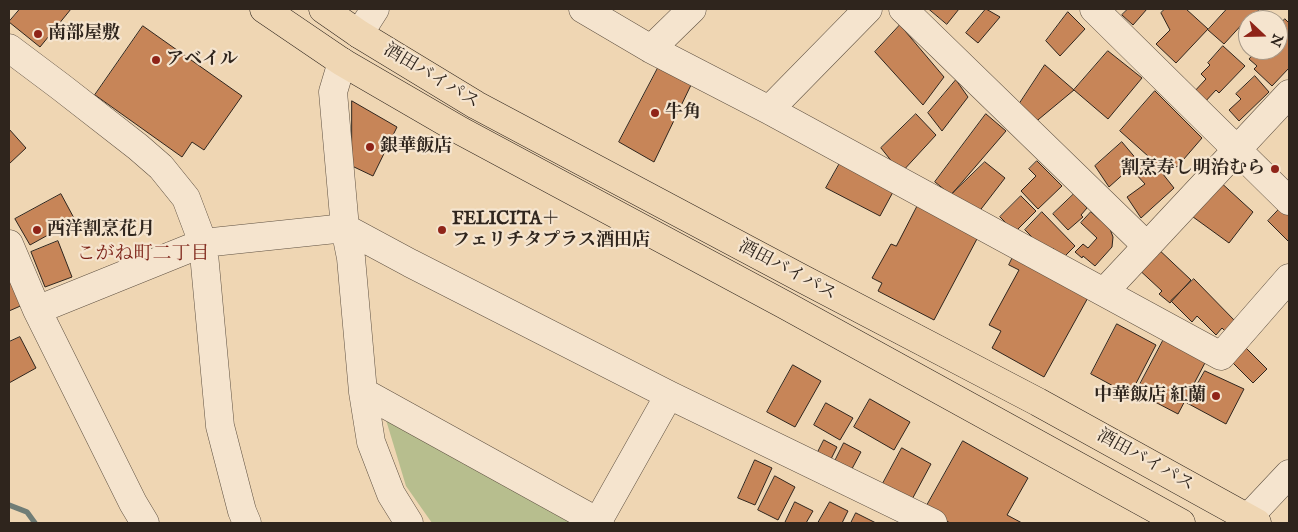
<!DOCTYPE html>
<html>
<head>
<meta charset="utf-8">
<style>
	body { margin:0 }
	#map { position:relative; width:1298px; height:532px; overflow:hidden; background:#efd6b3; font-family:"IM FELL English",serif }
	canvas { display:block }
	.frame { position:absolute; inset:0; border:10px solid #2f251d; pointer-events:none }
	.north { position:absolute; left:1238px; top:10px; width:50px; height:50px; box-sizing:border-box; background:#f5e4ce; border:1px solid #a69887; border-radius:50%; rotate:111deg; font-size:14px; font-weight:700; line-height:20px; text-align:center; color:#2f251d }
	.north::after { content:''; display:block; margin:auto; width:18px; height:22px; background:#8f2418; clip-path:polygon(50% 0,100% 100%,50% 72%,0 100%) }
</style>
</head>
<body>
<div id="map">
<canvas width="1298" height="532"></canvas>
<div class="frame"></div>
<div class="north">N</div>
</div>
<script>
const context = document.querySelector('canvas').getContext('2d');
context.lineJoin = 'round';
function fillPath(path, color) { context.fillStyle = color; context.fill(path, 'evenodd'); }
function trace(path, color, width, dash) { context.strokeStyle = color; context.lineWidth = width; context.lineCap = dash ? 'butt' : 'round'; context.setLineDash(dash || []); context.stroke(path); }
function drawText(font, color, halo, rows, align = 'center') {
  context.font = font + ' "IM FELL English","Noto Serif JP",serif'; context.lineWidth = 4.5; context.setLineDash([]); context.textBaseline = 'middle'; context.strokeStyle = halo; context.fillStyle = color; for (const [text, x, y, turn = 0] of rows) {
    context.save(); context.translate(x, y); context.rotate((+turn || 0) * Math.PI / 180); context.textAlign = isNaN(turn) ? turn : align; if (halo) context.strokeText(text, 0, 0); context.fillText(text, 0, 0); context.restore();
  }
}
fillPath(new Path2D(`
	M380,400L582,523H432L406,486Z`), '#b7be8e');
trace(new Path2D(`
	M9,505L27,512L35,523`), '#707d76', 5.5);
const building = new Path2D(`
	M20,9H71L40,47L9,22Z
	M929,9H959L947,24Z
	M986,9L1000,17L978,43L966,33Z
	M1128,9H1147L1133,25L1122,15Z
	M1165,9H1186L1208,29L1176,63L1156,44L1170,30L1161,13Z
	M1227,9H1260L1248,20L1247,23L1245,21L1224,44L1208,30Z
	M1068,12L1085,29L1060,56L1046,41Z
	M1285,19L1289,23V68L1272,86L1254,69L1257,66L1249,59L1257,50H1278V27Z
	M900,25L944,77L923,105L875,52Z
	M143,26L242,96L204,150L192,142L182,157L95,95Z
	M1223,46L1245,66L1219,93L1216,90L1203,104L1192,94L1206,79L1201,74L1210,65L1208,63Z
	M1108,51L1142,78L1108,119L1074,90Z
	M1045,65L1074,90L1033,124L1016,109Z
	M658,68L691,85L654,162L619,142Z
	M1255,76L1269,92L1239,121L1229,110L1241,99L1236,94Z
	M956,80L968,97L942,131L928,113Z
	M1155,91L1202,138L1177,167L1160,158L1158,165L1120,131Z
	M352,101L397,127L373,176L352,166Z
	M916,114L936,135L901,173L881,148Z
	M986,114L1006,131L951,195L935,182Z
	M9,129L26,148L9,164Z
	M1122,142L1138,161L1109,187L1095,166Z
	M1151,159L1174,188L1141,218L1127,197L1145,184L1134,172Z
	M1037,161L1062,186L1038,209L1021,191L1036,176L1029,169Z
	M985,162L1005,178L978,213L951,195Z
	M840,163L893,192L880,216L826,188Z
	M1217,179L1253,212L1229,243L1189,214Z
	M61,194L75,220L30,245L15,219Z
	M1074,194L1087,208L1081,215L1083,217L1068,230L1053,214Z
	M1021,196L1036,211L1015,232L1000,217Z
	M1285,203L1289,207V242L1268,221Z
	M918,205L978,237L934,320L878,291L882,283L872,278L891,244L896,246Z
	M1042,212L1075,246L1063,258L1053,248L1048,253L1025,230Z
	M1091,212L1110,229L1113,237L1112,247L1095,266L1083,256L1082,258L1075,252L1083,244L1088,248L1097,238L1081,223Z
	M58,241L72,277L45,287L31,252Z
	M1155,246L1191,280L1170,303L1159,294L1162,291L1135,266Z
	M1015,253L1090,294L1044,377L992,348L1001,331L989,325L1019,270L1009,265Z
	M9,276L25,304L9,311Z
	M1194,279L1236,322L1226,332L1222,328L1216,335L1197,316L1192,322L1171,301Z
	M1117,324L1156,345L1130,395L1091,374Z
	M20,337L36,368L9,383V342Z
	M1165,337L1207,359L1178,414L1136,392Z
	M1241,343L1267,369L1253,383L1227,357Z
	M793,365L821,381L795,427L767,412Z
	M1205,371L1244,389L1226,424L1187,403Z
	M870,399L910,422L894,450L854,427Z
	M826,403L853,418L840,440L814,425Z
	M824,440L837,447L827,467L814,460Z
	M963,441L1028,478L1007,515L1022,523H950L925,509Z
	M844,443L861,452L847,478L831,469Z
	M902,448L931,464L909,505L880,489Z
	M755,460L772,468L755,505L738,498Z
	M775,476L795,487L778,520L758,510Z
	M795,502L813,511L806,523H785Z
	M830,502L848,511L842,523H818Z
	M856,513L876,523H851Z`);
fillPath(building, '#c78558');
trace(building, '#2f251d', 1);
const minor = new Path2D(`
	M583,9L651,49L769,110L1221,356L1289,278
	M903,9L1147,246
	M1094,9L1289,201
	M359,34L375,9
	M9,48L61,87L138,147L161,167L186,198L203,243L220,426L242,511L247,523
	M651,49L692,9
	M342,62L333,92L345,228L351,258L363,392L371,442L391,494L409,523
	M769,110L868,9
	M9,244L37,310L203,243L345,228L410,263L669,395L933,523
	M1104,292L1289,94
	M37,310L133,503L145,523
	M363,392L600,523
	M597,523L669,395
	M1243,523L1289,474`);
const highway = new Path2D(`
	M264,9L342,62L461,131L785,305L1181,523
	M323,9L359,34L476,105L801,278L1038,402L1257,523`);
trace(minor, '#5f5142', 29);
trace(highway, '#2f251d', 29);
trace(minor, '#f5e4ce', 28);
trace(highway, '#efd6b3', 28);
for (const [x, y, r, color] of [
	[38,34,5,"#8f2418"],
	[156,60,5,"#8f2418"],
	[655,113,5,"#8f2418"],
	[370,147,5,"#8f2418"],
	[1275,169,5,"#8f2418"],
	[37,230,5,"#8f2418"],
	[442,230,5,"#8f2418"],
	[1216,396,5,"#8f2418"]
]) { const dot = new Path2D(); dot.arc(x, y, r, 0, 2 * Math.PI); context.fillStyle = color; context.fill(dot); trace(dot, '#f5e4ce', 2); }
drawText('bold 18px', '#2f251d', '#f5e4ce', [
	["南部屋敷",48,34],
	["アベイル",166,60],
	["牛角",665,113],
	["銀華飯店",380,147],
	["割烹寿し明治むら",1265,169,"right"],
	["FELICITA＋",452,220],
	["フェリチタプラス酒田店",452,241],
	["西洋割烹花月",47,230],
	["中華飯店 紅蘭",1206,396,"right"]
], 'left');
drawText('18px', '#2f251d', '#f5e4ce', [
	["酒田バイパス",431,77,31],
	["酒田バイパス",787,271,28],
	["酒田バイパス",1145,461,29]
]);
drawText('19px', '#7a1f14', '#f5e4ce', [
	["こがね町二丁目",143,255]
]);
</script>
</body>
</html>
